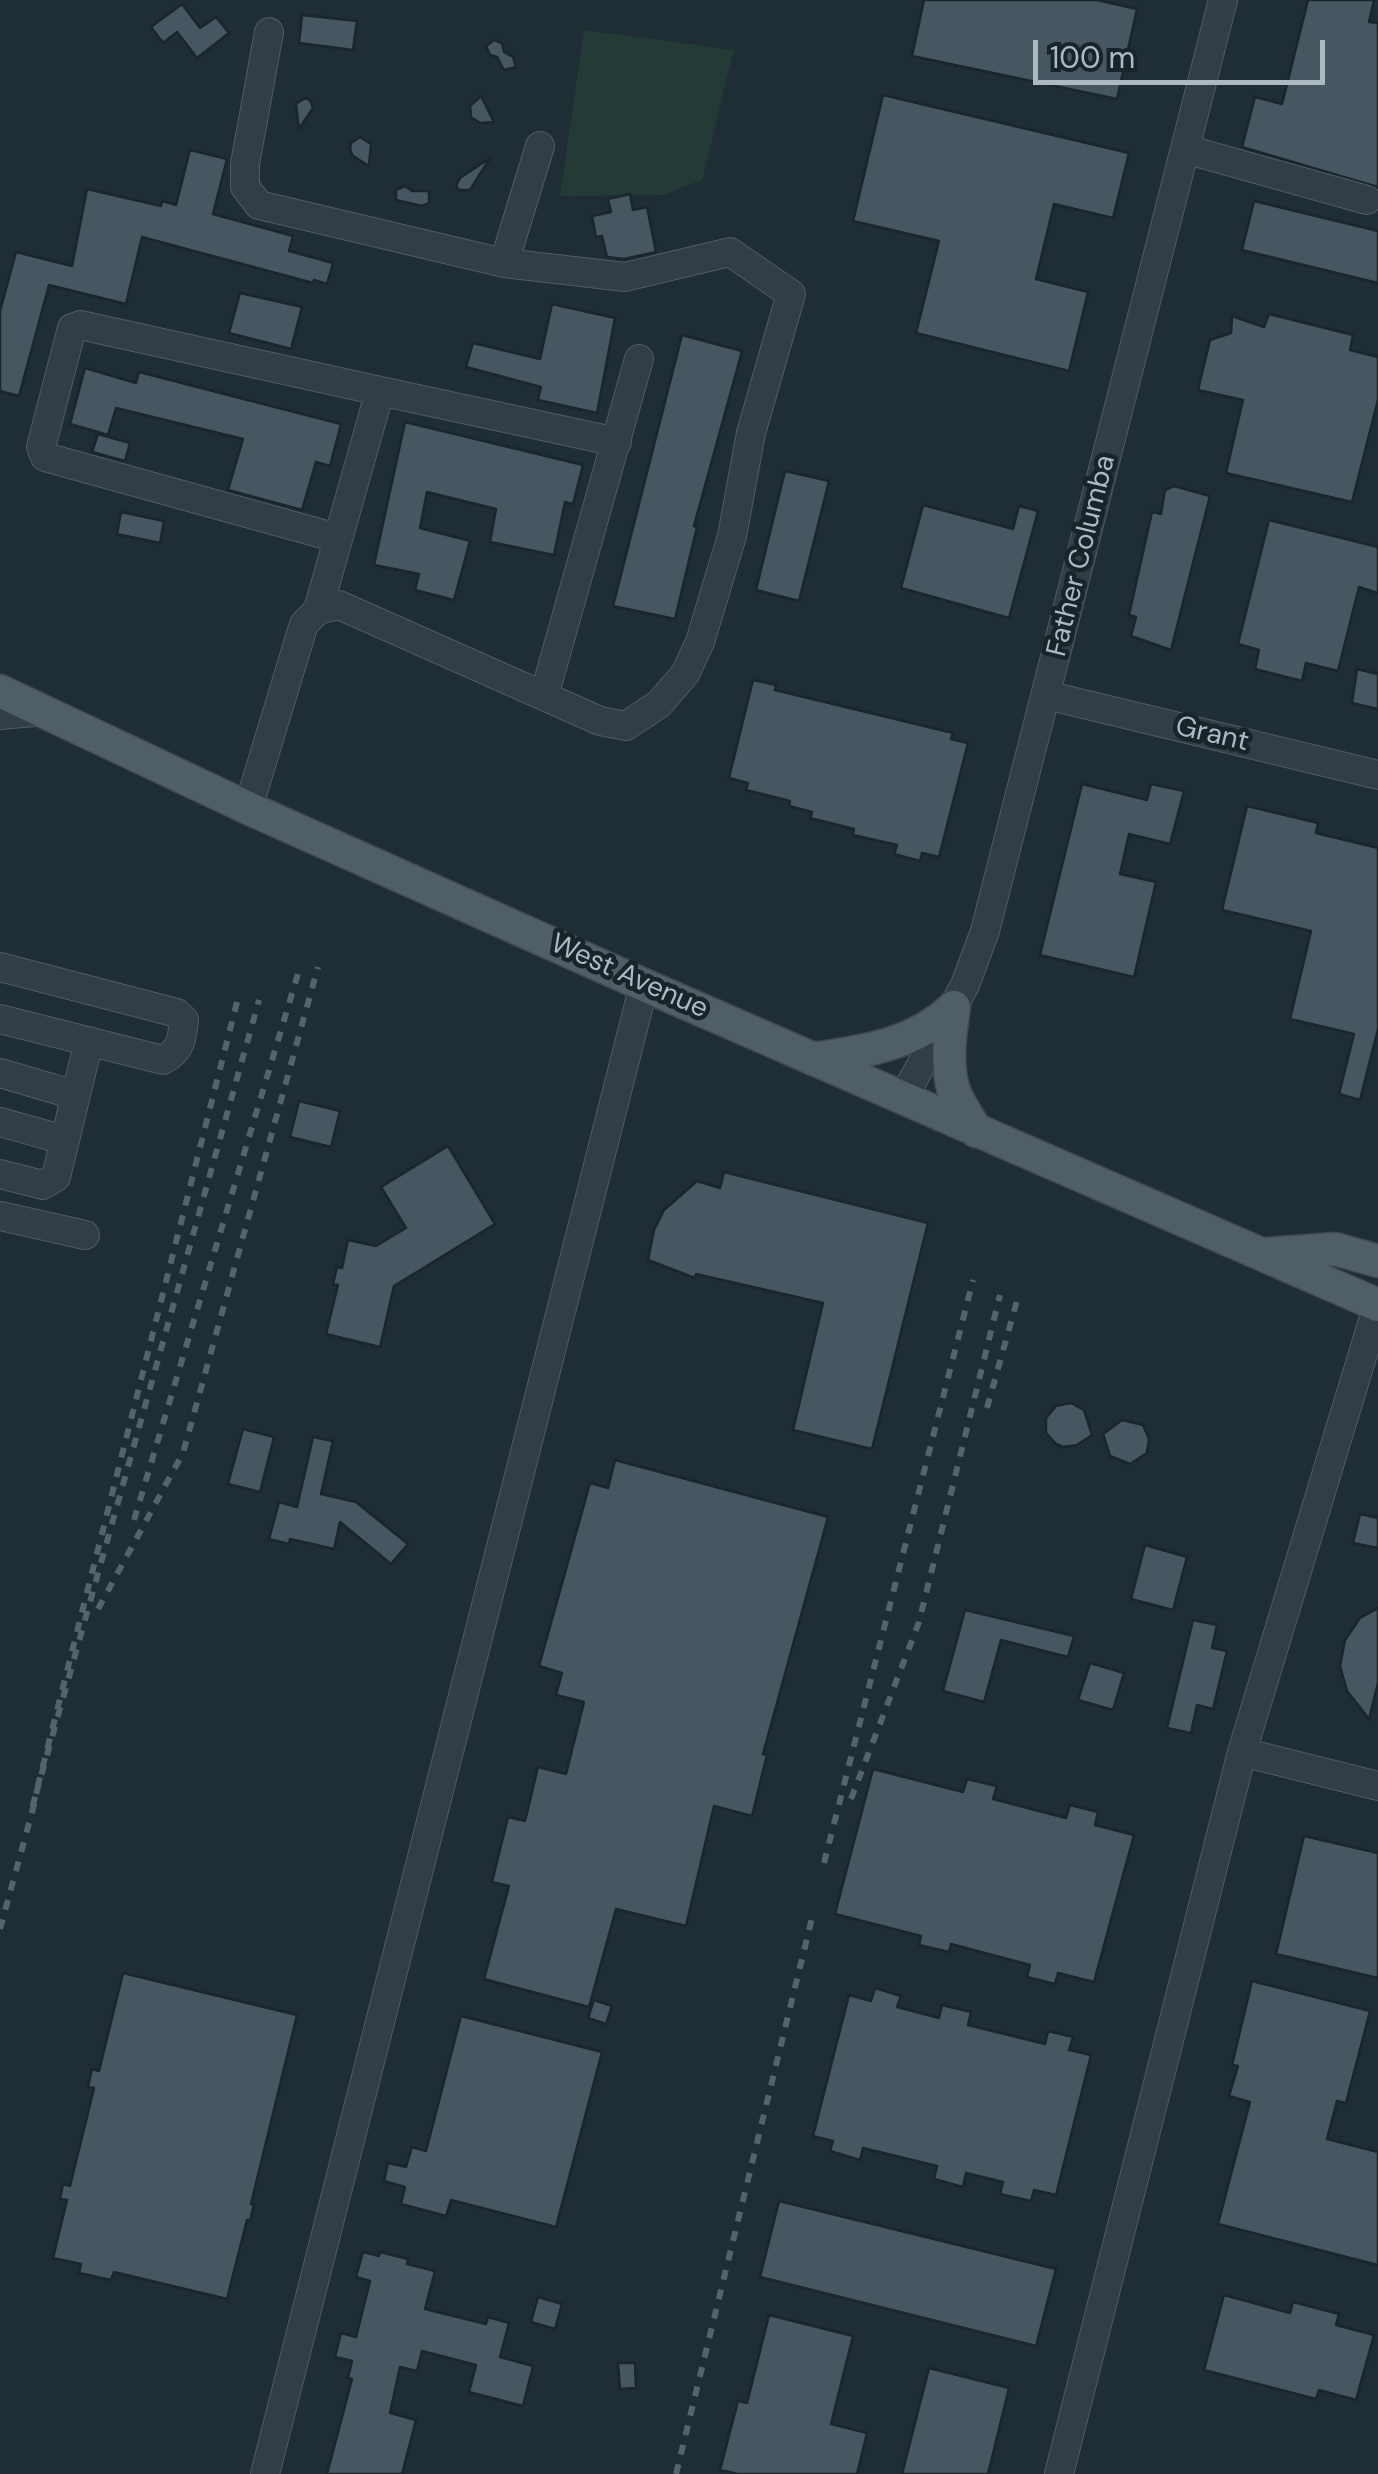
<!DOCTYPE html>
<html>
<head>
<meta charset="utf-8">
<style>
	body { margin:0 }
	#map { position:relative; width:1378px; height:2474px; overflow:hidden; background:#1f2d35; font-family:"DM Sans",sans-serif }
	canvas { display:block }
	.scale { position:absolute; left:1033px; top:40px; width:292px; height:45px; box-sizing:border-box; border:5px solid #acb9c3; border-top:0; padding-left:12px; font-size:30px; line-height:35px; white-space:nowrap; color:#acb9c3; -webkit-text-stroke:8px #18232a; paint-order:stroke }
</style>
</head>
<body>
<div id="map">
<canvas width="1378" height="2474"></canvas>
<div class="scale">100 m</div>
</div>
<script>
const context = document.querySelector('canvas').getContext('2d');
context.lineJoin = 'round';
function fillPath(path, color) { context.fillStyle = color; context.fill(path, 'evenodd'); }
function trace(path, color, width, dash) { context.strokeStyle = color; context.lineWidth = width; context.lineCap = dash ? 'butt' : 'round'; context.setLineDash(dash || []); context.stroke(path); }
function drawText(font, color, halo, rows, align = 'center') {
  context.font = font + ' "DM Sans",sans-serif'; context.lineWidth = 9; context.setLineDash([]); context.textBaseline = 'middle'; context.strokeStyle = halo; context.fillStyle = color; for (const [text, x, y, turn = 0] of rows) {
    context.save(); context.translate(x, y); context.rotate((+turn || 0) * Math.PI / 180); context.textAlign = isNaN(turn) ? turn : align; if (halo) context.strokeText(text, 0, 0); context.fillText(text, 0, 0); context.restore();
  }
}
fillPath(new Path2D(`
	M584,30L734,50L702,180L664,195L560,196Z`), '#243a36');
const building = new Path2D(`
	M924,0H1097L1137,9L1117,99L912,56Z
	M1308,0H1374L1369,22L1378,23V187L1242,147L1255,97L1282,104Z
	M182,4L200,28L216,17L229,33L197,58L177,32L163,43L151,27Z
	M302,15L357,21L353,50L299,43Z
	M494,40L502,43L504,52L513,57L516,67L504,70L497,57L490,55L486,46Z
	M883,95L1129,153L1113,218L1054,204L1036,279L1088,292L1069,371L916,333L939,241L853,221Z
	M481,96L494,122L480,123L471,117L470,106Z
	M305,98L310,100L313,108L299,129L296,104Z
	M360,137L371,144L369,166L353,156L350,150L351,143Z
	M190,150L227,159L213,214L293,236L289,251L333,263L327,284L314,280L313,283L142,237L126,304L49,285L19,396L0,391V311L16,252L72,266L87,189L161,206L162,201L176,205Z
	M490,158L470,190H459L456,186L460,178Z
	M405,186L412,191H429V203L422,206L396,200V190Z
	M630,194L633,210L647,207L656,252L624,259L607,257L602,236L596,237L592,216L611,212L608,199Z
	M1254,201L1378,231V283L1242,250Z
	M240,293L302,307L291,349L229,333Z
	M552,304L615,318L597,413L538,400L541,387L466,367L473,343L540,359Z
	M1269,314L1353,335L1350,350L1378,357V400L1352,502L1226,473L1243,400L1198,390L1210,340L1231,333L1232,316L1264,327Z
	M682,335L742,351L694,526L697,527L675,619L613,606Z
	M85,368L136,383L139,372L341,424L330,466L316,462L302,510L228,490L243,439L116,408L108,435L70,424Z
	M405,422L583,465L573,504L565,502L554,555L490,542L496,509L427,492L420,528L470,541L454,600L415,590L419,574L374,565Z
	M98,434L130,443L125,461L92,452Z
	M785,471L829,481L799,601L756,590Z
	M1174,486L1210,496L1171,650L1131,636L1136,617L1129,615L1152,512L1161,514L1165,490Z
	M923,505L1013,529L1019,506L1038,511L1009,618L901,588Z
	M121,512L164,521L160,543L117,534Z
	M1269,520L1378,547V593L1359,587L1338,671L1306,663L1302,681L1255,669L1259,650L1238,644Z
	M1357,669L1378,674V709L1352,703Z
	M753,680L776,685L775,690L953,733L951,739L968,743L939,857L922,853L920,861L894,854L897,845L853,835L854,829L810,818L812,812L789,806L790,801L746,790L748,783L729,778Z
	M1082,784L1147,800L1151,784L1184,791L1170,844L1129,834L1120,874L1156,882L1134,977L1040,955Z
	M1247,806L1318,823L1316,833L1378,848V1029L1360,1100L1339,1094L1354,1034L1290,1019L1311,931L1222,910Z
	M299,1101L340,1111L331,1147L290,1137Z
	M448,1146L495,1224L394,1286L380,1347L326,1334L338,1285L333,1284L337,1267L342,1268L348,1240L376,1246L406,1228L381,1187Z
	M724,1172L928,1223L872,1449L793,1430L823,1303L696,1274L695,1278L648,1260L654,1230L664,1210L697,1181L720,1188Z
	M1071,1403L1084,1410L1092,1435L1077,1445L1063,1447L1056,1444L1046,1433V1418L1056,1406Z
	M1122,1420L1143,1425L1149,1439L1147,1453L1130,1464L1110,1456L1103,1434Z
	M243,1429L274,1437L260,1492L228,1484Z
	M313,1437L333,1441L321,1494L356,1502L408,1544L391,1564L340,1522L334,1549L290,1539L289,1544L269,1539L279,1502L297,1507Z
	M615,1460L828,1517L763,1754L767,1755L752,1816L714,1806L686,1926L616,1909L589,2007L484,1979L509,1886L492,1882L508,1817L525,1821L538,1767L566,1774L584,1702L556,1695L562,1673L539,1666L590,1483L608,1488Z
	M1360,1514L1378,1518V1548L1353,1543Z
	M1145,1545L1187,1557L1173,1610L1131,1599Z
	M1378,1608V1683L1369,1719L1347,1691L1340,1666L1345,1640L1360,1618Z
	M965,1610L1074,1636L1068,1657L1001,1640L984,1702L943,1691Z
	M1193,1620L1217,1625L1212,1648L1227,1651L1213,1709L1197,1705L1191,1733L1167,1728Z
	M1090,1663L1124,1673L1113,1710L1078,1700Z
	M873,1769L963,1792L967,1779L997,1786L993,1799L1066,1818L1070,1805L1098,1812L1095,1825L1134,1835L1094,1982L1058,1973L1055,1984L1027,1977L1030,1965L951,1944L949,1952L919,1945L921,1936L835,1914Z
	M1304,1836L1378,1853V1978L1276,1954Z
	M123,1973L297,2015L251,2204H254L250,2221L247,2220L227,2299L114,2272L111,2280L79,2273L81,2264L53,2258L67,2200L60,2199L63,2184L70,2186L94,2088L88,2087L92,2069L99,2071Z
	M1252,1981L1370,2011L1346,2103L1337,2101L1327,2139L1378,2152V2265L1218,2224L1250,2102L1229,2096L1238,2066L1232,2065Z
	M875,1988L901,1996L897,2007L939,2018L942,2005L971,2012L968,2025L1045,2044L1048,2031L1073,2037L1069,2050L1091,2055L1056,2195L1034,2190L1031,2201L1000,2194L1003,2182L966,2173L963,2187L934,2179L937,2166L863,2148L860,2160L830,2151L833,2141L813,2136L849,1995L871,2001Z
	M594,2000L612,2006L606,2024L588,2018Z
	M461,2016L602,2052L556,2227L451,2200L446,2216L401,2204L405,2187L384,2181L388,2163L406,2167L412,2147L426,2151Z
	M779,2201L1056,2269L1036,2346L760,2277Z
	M363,2252L379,2256L380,2252L408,2259L407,2264L435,2271L425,2309L486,2324L488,2317L509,2323L500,2357L533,2366L523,2406L469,2392L476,2365L422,2351L417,2371L400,2367L390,2413L416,2420L402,2474H327L352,2379L348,2378L352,2361L335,2357L341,2333L356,2337L370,2281L356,2277Z
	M1224,2295L1290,2313L1293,2302L1339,2314L1336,2325L1374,2335L1356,2400L1319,2390L1316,2399L1204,2370Z
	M538,2297L562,2304L555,2329L531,2322Z
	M769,2315L853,2336L831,2424L867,2433L857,2474H738L720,2470L738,2401L747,2403Z
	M618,2363H635L636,2388L620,2389Z
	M929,2368L1009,2388L988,2474H902Z`);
fillPath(building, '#475761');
trace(building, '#1a252c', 2.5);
const minor = new Path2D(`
	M269,32L245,164V187L259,205L504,263L625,277L730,252L791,294L751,433L732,536L700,642L685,674L659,704L626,726L600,721L339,605L318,610
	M1185,149L1367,200
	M504,263L540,146
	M337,538L45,457L41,447L72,328L80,325L380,391
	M1046,695L1378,775
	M544,696L639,359
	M0,715L46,711
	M248,808L304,624L318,610L380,391L617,442
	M0,967L177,1013L184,1020C182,1040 181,1050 163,1060L0,1019
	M0,1073L75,1095
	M903,1098L965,985L985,931L1223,0
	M0,1122L64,1140
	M0,1174L43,1185L56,1177L89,1041
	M0,1216L85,1235
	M1242,1752L1378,1786
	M265,2474L644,985
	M1059,2474L1242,1752L1378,1304`);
const major = new Path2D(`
	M0,691L248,808L644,985L1378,1305
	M954,1007C950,1033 946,1062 953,1088C958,1104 969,1117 976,1131
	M813,1059C866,1051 914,1045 954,1007
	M1267,1254L1335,1249L1378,1261`);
trace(minor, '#505c64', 30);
trace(major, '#3f4a52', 35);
trace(minor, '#323e46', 28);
trace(major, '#505e66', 32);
trace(new Path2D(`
	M237,1002L33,1805L259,1000
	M987,1408L1018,1297
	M134,1520L300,967
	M98,1609L183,1453L318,967
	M851,1799L919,1622L1000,1295
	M824,1863L973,1280
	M0,1929L37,1794
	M676,2474L812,1918`), '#54636d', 6, [10, 10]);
drawText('28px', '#acb9c3', '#18232a', [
	["Father Columba",1082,556,-76],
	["Grant",1212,735,13],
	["West Avenue",629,977,24]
]);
</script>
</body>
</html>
